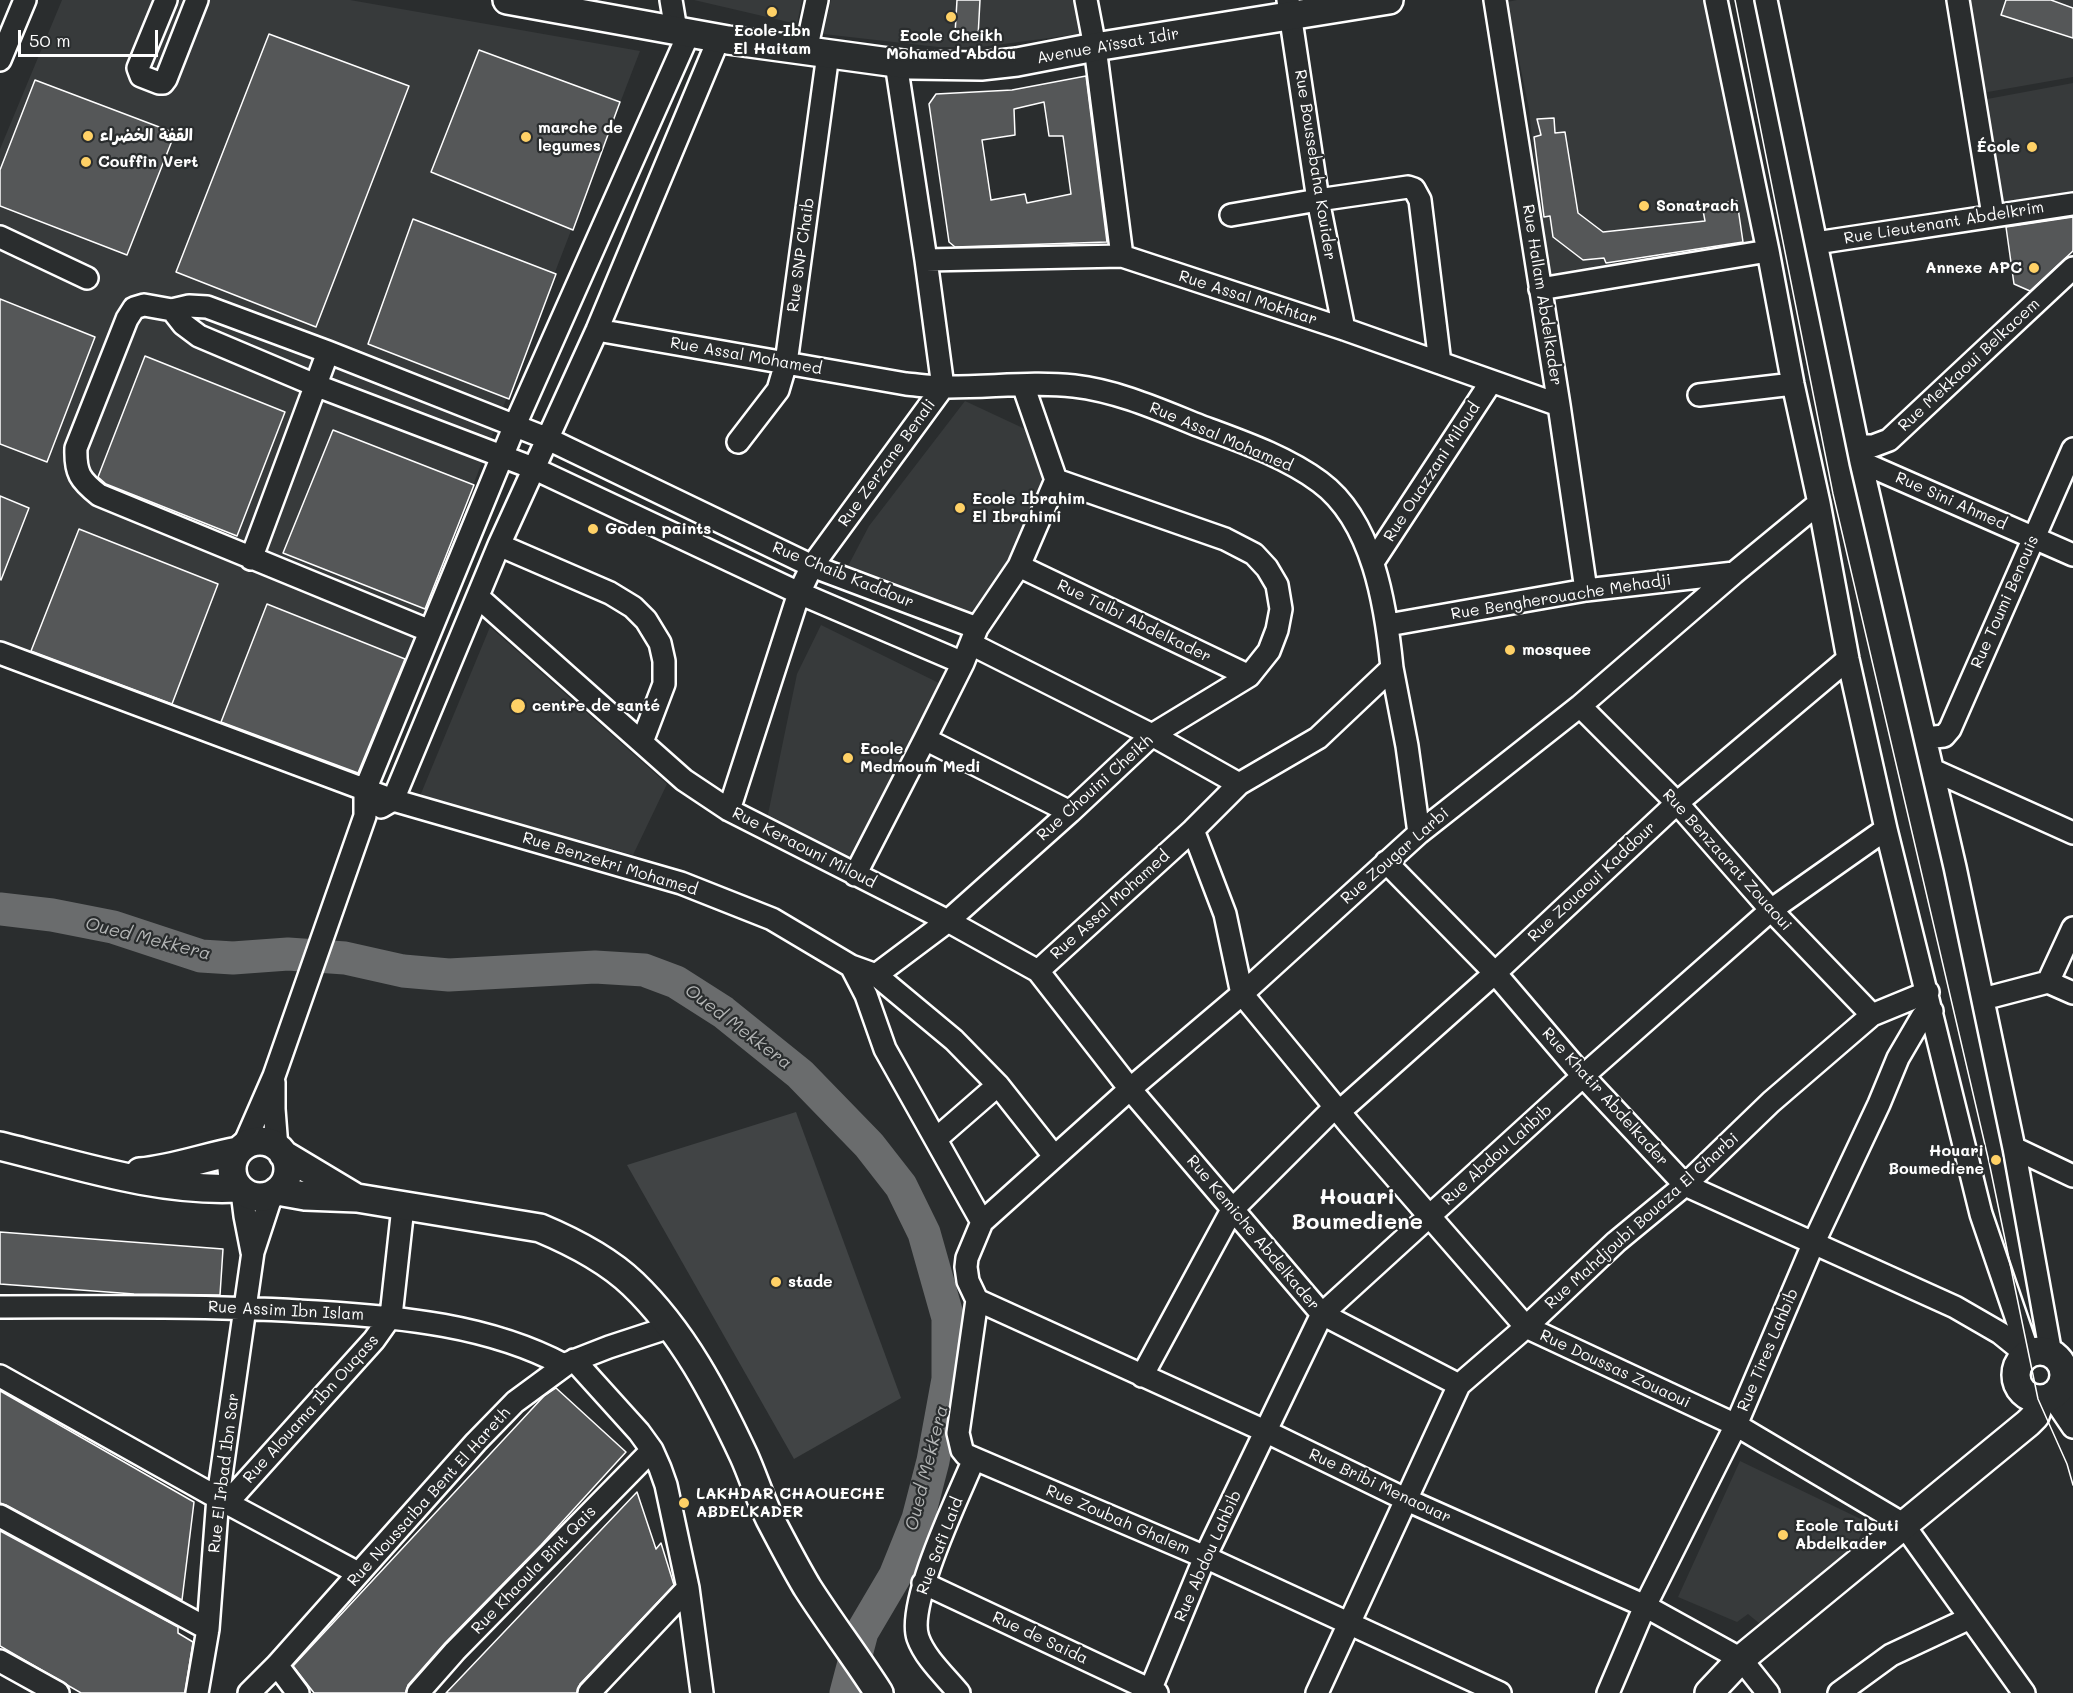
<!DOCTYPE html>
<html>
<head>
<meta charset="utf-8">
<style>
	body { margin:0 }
	#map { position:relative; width:2073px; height:1693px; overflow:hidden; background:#2a2d2e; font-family:Mali,sans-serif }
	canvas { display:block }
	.scale { position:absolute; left:18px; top:30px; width:140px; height:27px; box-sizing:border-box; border:3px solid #fff; border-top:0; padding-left:8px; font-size:18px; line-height:21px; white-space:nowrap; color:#fff; -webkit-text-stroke:4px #2a2d2e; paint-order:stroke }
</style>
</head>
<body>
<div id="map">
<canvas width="2073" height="1693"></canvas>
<div class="scale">50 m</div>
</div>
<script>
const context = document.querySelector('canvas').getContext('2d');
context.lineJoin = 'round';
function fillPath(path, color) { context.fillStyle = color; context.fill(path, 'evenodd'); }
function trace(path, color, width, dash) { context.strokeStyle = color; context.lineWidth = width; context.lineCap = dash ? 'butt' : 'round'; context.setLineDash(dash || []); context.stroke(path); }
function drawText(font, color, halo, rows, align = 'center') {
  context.font = font + ' Mali,"Playpen Sans Arabic",sans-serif'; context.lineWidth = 4.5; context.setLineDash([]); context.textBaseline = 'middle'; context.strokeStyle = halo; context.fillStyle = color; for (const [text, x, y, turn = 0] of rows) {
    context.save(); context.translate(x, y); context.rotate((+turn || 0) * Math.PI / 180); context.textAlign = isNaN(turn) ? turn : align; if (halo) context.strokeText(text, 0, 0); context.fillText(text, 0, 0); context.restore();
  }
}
fillPath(new Path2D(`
	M62,0H350L640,51L359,782L0,641V149Z
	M694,0H802L797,24Z
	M831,0H1073L1079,34L981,47H938L823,34Z
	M1517,0H1704L1721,85L1758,244L1546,280L1529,109L1507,2Z
	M1967,0H2073V77L1982,93Z
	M2073,83V194L2000,206L1982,100Z
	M965,401L1025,429L1040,457L1045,490L975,630L847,568L869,526Z
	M821,625L945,686L864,871L766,824L797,674Z
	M490,627L667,784L633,855L420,796Z
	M1740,1461L1867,1522L1854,1549L1765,1628L1748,1614L1737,1622L1678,1597Z`), '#373a3b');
fillPath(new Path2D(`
	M796,1112L901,1398L794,1459L627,1165Z`), '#414445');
trace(new Path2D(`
	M0,909L52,915L113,927L201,956L233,958L288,954L345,958L403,971L449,975L595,967L644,970L676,982L723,1012L800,1074L869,1145L901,1186L924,1233L948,1318V1379L933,1461L918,1519L895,1576L862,1632L846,1693`), '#6a6c6d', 33);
const building = new Path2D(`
	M957,0H980L978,37L955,34Z
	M2006,0H2051L2073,8V38L2001,15Z
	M269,34L409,86L316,327L176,272Z
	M479,50L620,102L573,230L431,172Z
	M1086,76L1107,242L955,247L949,242L929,104L936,94L1012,90ZM1044,102L1049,136H1063L1071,194L1027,203L1025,194L991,200L982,140L1015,135L1014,109Z
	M35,80L175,133L127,255L0,206V170Z
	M1554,118L1555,133L1565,132L1578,213L1603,232L1705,221L1702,205L1737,201L1743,242L1606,263L1604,258L1583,260L1553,237L1550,216L1544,217L1534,137L1541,135L1537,119Z
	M2073,217V251L2030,291L2014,284L2006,227Z
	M413,219L556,274L509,399L368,344Z
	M0,299L95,337L47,462L0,444Z
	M145,356L285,412L237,536L106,484L98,477Z
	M333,430L474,485L425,609L283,553Z
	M0,496L29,508L1,580L0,579Z
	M79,529L218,584L172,704L31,651Z
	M267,604L405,659L358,773L221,722Z
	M0,1232L223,1249L220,1295L134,1294L0,1284Z
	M556,1388L626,1452L541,1545L445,1643L408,1685L406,1693H314L293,1666L544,1396Z
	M0,1391L194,1502L182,1600L6,1505L0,1503Z
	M637,1492L656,1549L661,1543L674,1585L580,1684L577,1693H446Z
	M0,1531L178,1627V1633L193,1642L185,1693H81L0,1646Z`);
fillPath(building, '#555758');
trace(building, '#fff', 1.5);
const minor = new Path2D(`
	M166,0L138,68L141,76L159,83H163L166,79L197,0
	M671,0L676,30
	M1086,0L1095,47L1122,256
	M1288,0L1318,200L1344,329
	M1495,0L1559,405L1586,590
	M1716,0L1768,251L1793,384L1819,503L1848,659L1886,829L1981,1214L2028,1352
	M1766,0L1861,462L1955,867L2014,1148L2051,1354
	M1958,0L1993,215
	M806,51L817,0
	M0,60L25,0
	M1231,215L1318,200L1408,187L1414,189L1420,200L1440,363
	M0,237L87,278
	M1816,243L2073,204
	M926,260L1122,256L1344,329L1559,405
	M1540,289L1768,251
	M172,310L183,324L199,336L315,385L533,468L799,593L963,663
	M597,330L906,384C918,385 930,387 942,387C986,388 1031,381 1074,386C1118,391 1160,410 1200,426C1240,441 1285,456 1320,482C1373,521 1386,606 1392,668L1318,738L1239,784L1193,830L1038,971
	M1699,395L1793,384
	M738,442L778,390L786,363L828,54
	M1858,446H1873L1889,440L2073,268
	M1861,462L2073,555
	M499,545L610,593L633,607L646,620L660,643L664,661V684L642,742
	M251,559L328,352
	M1373,562L1491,382
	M1019,566L1249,676
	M478,597L684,780L729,810L948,921L1038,971L1130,1089L1322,1314L1459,1385
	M1388,625L1586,590L1734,573
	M430,631L99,495C80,480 75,473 76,448L127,319L134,308L144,305L172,310L189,306L207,307L328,352L546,438L812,566L977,628
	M971,644L1152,735L1239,784
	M0,653L393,800L681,883L772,919L851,966L876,975L954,1040L998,1085L1054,1156
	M1392,668L1407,746L1419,833
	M1580,706L1677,803L1771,910L1872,1015
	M1925,738L1944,736L1950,729L2073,449
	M925,739L1070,812
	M1933,770L2073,833
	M381,807L393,800L499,545L597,330L719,38
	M729,810L799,593L812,566L943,387L926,260L896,63
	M1193,830L1225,914L1242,994L1350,1125L1526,1327L1736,1425L1903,1524L2024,1693
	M1386,862L1495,973L1583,1076L1685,1185L1955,1307L2000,1333L2026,1354
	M855,875L925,739L963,663L977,628L1019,566L1056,480L1023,385
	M851,966L866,995L885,1049L982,1222
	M876,975L948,921L1070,812L1152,735L1249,676L1269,651L1277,630L1281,609L1277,585L1267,568L1254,554L1225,539L1056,480
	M2048,982L2073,928
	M1983,999L2048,982L2073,993
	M274,1082V1109L277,1148
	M1340,1111L1495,973L1677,803L1848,659
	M936,1139L998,1085
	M243,1147L274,1076L365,816V790L515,425L689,33
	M2014,1148L2073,1176
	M242,1192L245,1216L252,1252
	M977,1300L1265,1431L1407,1500L1645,1606L1741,1659L1768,1693
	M0,1307C106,1307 212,1305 317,1312C400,1317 489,1325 564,1365
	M574,1360L639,1432L652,1450L660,1468L666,1485L688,1588L702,1693
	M0,1376L227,1503L358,1573
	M1142,1376L1232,1210L1336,1106
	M2064,1382L2073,1417
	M2052,1396L2073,1427
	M227,1503L374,1340L391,1316L403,1207
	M0,1516L208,1629
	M923,1583L1157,1693
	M0,1661L58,1693
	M277,1665L298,1693
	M197,1693L208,1629L218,1497L253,1252L272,1194
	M249,1693L277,1665L476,1442L515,1402L568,1363L609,1347L670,1327
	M418,1693L455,1651L652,1450
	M589,1693L688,1588
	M959,1693C945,1676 925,1658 918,1638C906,1604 959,1495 974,1459
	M1149,1693L1205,1557L1322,1314L1583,1076L1771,910L1886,829
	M1317,1693L1459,1385L1526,1327L1616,1242L1685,1185L1771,1102L1872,1015L1928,992
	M1500,1693L1205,1557L966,1455L962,1450L958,1433L977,1300L968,1281L966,1267L967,1258L982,1222L1130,1089L1242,994L1419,833L1580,706L1734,573L1819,503
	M1608,1693L1645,1606L1736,1425L1814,1242L1879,1104L1898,1058L1922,1017L1932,1011
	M1839,1693L1891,1655L1970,1618`);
const major = new Path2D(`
	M507,0L728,40L911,65L981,66L1017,62L1095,47L1389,0
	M232 1169a28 28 0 1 1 56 0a28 28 0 1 1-56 0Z
	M0,1146C78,1165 157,1192 238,1188
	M283,1154L353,1196
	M140,1172C174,1169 205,1157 238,1151
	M277,1191L305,1196L357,1198L540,1228C571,1241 608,1260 633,1284C683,1332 715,1394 744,1456C753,1476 760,1499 770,1519C782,1542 794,1565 807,1587C830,1623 856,1657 879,1693
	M2016 1375a24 24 0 1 1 48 0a24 24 0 1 1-48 0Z
	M1709,1693L1741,1659L2028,1423L2035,1416L2041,1399`);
trace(minor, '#fff', 26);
trace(major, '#fff', 32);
trace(minor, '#2a2d2e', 21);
trace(major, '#2a2d2e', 27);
trace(new Path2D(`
	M1735,0L1833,494L1989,1162L2038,1399L2067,1464L2073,1485`), '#fff', 1.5);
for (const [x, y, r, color] of [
	[772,12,6,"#ffd166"],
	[951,17,6,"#ffd166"],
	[88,136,6,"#ffd166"],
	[526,137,6,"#ffd166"],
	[2032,147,6,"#ffd166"],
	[86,162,6,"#ffd166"],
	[1644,206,6,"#ffd166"],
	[2034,268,6,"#ffd166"],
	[960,508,6,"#ffd166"],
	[593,529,6,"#ffd166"],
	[1510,650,6,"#ffd166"],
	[518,706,8,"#ffd166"],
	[848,758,6,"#ffd166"],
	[1996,1160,6,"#ffd166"],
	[776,1282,6,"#ffd166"],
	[684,1503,6,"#ffd166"],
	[1783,1535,6,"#ffd166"]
]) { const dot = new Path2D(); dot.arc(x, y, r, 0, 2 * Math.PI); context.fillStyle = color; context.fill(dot); trace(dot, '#2a2d2e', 2); }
drawText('bold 16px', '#fff', '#2a2d2e', [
	["Ecole Ibn",772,31,"center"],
	["El Haitam",772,49,"center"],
	["Ecole Cheikh",951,36,"center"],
	["Mohamed Abdou",951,54,"center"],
	["marche de",538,128],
	["legumes",538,146],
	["القفة الخضراء",100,136],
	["École",2020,147,"right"],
	["Couffin Vert",98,162],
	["Sonatrach",1656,206],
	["Annexe APC",2022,268,"right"],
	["Ecole Ibrahim",972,499],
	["El Ibrahimi",972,517],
	["Goden paints",605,529],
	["mosquee",1522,650],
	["centre de santé",532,706],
	["Ecole",860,749],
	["Medmoum Medi",860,767],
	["Houari",1984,1151,"right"],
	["Boumediene",1984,1169,"right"],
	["stade",788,1282],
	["LAKHDAR CHAOUECHE",696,1494],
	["ABDELKADER",696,1512],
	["Ecole Talouti",1795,1526],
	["Abdelkader",1795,1544]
], 'left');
drawText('16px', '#fff', '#2a2d2e', [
	["Avenue Aïssat Idir",1108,46,-10],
	["Rue Boussebaha Kouider",1315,165,81],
	["Rue Lieutenant Abdelkrim",1944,223,-9],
	["Rue SNP Chaib",801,255,-82],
	["Rue Hallam Abdelkader",1542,295,81],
	["Rue Assal Mokhtar",1248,298,18],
	["Rue Assal Mohamed",746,356,10],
	["Rue Mekkaoui Belkacem",1969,365,-43],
	["Rue Assal Mohamed",1221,437,23],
	["Rue Zerzane Benali",887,463,-54],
	["Rue Ouazzani Miloud",1432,472,-57],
	["Rue Sini Ahmed",1951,501,24],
	["Rue Chaib Kaddour",843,575,22],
	["Rue Bengherouache Mehadji",1561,597,-9],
	["Rue Toumi Benouis",2005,602,-66],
	["Rue Talbi Abdelkader",1134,621,26],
	["Rue Chouini Cheikh",1095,788,-42],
	["Rue Keraouni Miloud",804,848,27],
	["Rue Zougar Larbi",1395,856,-41],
	["Rue Benzaarat Zouaoui",1727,860,48],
	["Rue Benzekri Mohamed",610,864,17],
	["Rue Zouaoui Kaddour",1592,882,-43],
	["Rue Assal Mohamed",1110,905,-42],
	["Rue Khatir Abdelkader",1605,1097,48],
	["Rue Abdou Lahbib",1497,1155,-42],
	["Rue Mahdjoubi Bouaza El Gharbi",1642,1221,-42],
	["Rue Kemiche Abdelkader",1253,1233,50],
	["Rue Assim Ibn Islam",286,1311,3],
	["Rue Tires Lahbib",1768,1350,-67],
	["Rue Doussas Zouaoui",1615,1369,25],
	["Rue Alouama Ibn Ouqass",311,1409,-48],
	["Rue El Irbad Ibn Sar",224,1473,-83],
	["Rue Bribi Menaouar",1380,1486,25],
	["Rue Noussaiba Bent El Hareth",429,1497,-48],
	["Rue Zoubah Ghalem",1118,1520,23],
	["Rue Safi Laid",940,1546,-69],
	["Rue Abdou Lahbib",1208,1556,-66],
	["Rue Khaoula Bint Qais",534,1570,-46],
	["Rue de Saida",1040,1638,25]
]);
drawText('italic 18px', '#b4b6b6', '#2a2d2e', [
	["Oued Mekkera",148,939,14],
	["Oued Mekkera",738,1027,37],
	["Oued Mekkera",927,1468,-76]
]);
drawText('bold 22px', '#fff', '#2a2d2e', [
	["Houari",1357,1197],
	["Boumediene",1357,1222]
]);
</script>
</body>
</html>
